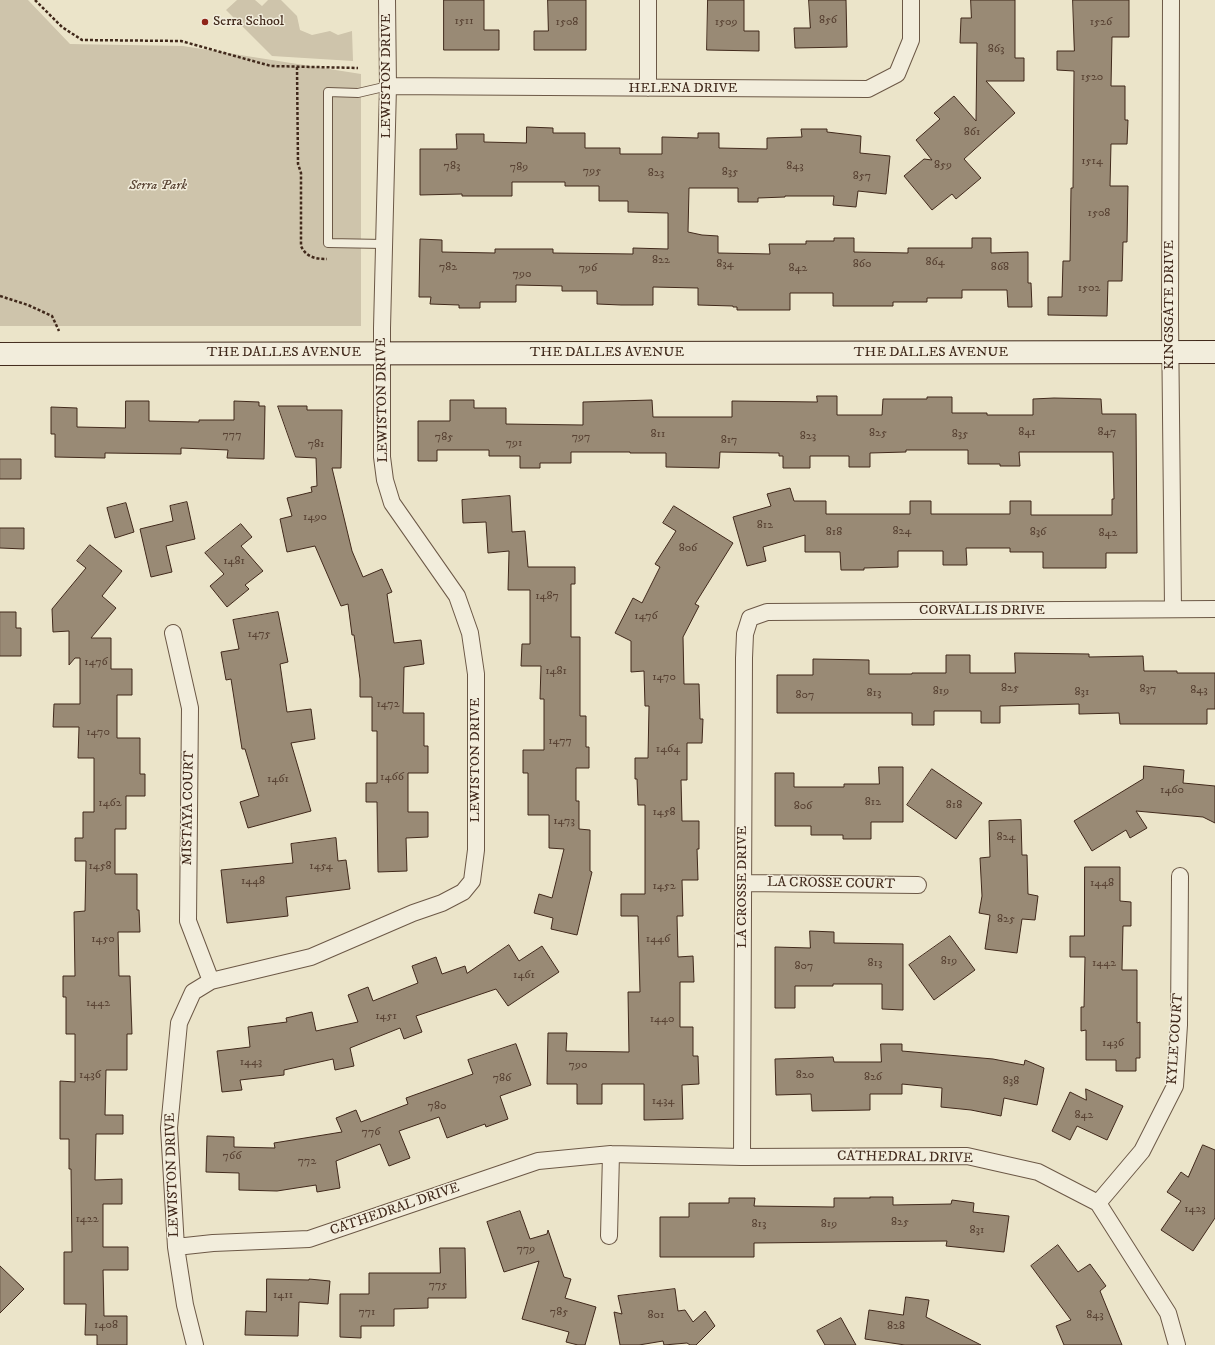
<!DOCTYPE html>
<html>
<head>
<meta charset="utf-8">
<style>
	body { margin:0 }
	canvas { display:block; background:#ebe4c9 }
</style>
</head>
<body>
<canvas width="1215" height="1345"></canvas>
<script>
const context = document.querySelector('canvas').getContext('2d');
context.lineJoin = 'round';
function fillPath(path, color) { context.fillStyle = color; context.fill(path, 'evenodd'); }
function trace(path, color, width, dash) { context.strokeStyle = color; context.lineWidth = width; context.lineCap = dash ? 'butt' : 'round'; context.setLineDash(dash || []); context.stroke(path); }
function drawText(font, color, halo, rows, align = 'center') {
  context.font = font + ' "IM FELL DW Pica",serif'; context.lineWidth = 3; context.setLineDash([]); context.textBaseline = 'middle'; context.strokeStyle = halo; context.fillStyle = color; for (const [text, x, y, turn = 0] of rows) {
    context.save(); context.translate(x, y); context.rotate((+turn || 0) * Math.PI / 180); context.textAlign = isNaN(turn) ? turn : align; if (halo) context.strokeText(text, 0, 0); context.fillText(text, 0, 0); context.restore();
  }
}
fillPath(new Path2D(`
	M0,0H28L70,44L183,46L361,74V326H0Z
	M237,0H255L262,6L268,0H281L297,16L300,30L312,35L330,31L338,35L352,31L353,61L272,56L226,10Z`), '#cec4ab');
const building = new Path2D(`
	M444,0H484V30H499V50H444Z
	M548,0H586V50H534V31H548Z
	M708,0H744V31H759V51L707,50Z
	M809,0H846L847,47L795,48L794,28H810Z
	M971,0H1015V58H1024V81H986L1015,113L964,159L981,178L956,199L952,194L932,210L904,176L924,159L932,160L916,140L940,119L934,113L954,96L976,121L977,43H960L961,18H971Z
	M1073,0H1129V37H1112L1111,86H1125V120H1128L1127,144H1111L1110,186H1128L1127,242H1123L1122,281H1108L1107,316L1048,315V297H1062L1063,261H1070L1071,188H1073L1074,71L1057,70V51H1074Z
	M527,127L553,128V133H585V148H620V154H662V137L698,138V133H719V148L767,149V138L802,137L801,129H827V132L861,136L860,153L890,156L886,194L858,191L856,207L833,205L834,196H785V197L758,198V202H738V188H689L688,232L702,235L718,236V253L770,254L769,244H806V241H834V238H854V252L908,253V248H972V238H991V253L1028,252V283H1031L1032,307H1008L1007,290H962V298H927V302H893V306H833V293H790V310H737V307H733V306L698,305V288L653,287V305H621L597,304V291H562V286L516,285V302H480V308H459V305L430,304L431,297H419L420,239L442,240V252L495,253V249H553V253L633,254V248L668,249V213L628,212V201H599V186H565V182H512V196H462V194L420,195V149H457L456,134H484V142L526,143Z
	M817,396H837V415H882L883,399H927V397H952V413H987V415H1033V399L1054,398L1101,399L1102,414H1136L1137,553H1106V568H1043V552H1010V548H966L967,565H943V551H898V567L864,568V570H841L840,552H805V535L763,547L766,561L747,566L733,517L771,506L767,494L790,488L794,501H826V514H910V501H931V514H1010V501H1031V515H1112V499H1114L1113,452H1019L1020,466H1000V464H968V450H906V452L870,453V467H849V456H810V468H783V456H779V453L720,452L719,468L666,467V453H630V452H571V463H540V468H520V456H489V450H437V461H418V421H450V400H474V408H506V424L583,425V402L652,400L653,417H732V401L817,402Z
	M126,401H149V421L199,422V420H234V401L259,402V406H265L264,459L227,458L228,450L181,448V454L105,453V458L55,457V434H51V407L77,408V427L125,428Z
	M278,406H307V410H342L341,468H332L352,551L363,577L382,569L392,592L387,594L394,643L421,640L424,664L404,667L403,713H424V746H428V773H408V812H428V837L406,838L407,871L378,872L377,802H366V783H377V731H372V697H360V679L354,635H352L348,604L341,606L315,546L287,552L280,519L292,516L287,498L312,492L311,487L317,486L316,458L296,457Z
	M0,459H21V479H0Z
	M510,496L512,532L525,531L528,567H575V584H571V637H580V716H586V747H589V768H576V801H579V829L590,830V871L592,872L577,935L551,929L553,918L534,913L539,894L552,898L564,849L549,848V815H528V773H523V750H544V699H540L541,666H521L522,644H530V590H508L509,551L488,553L486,522L463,523L462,500Z
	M187,502L195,539L166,546L172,572L151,577L140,529L173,521L170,506Z
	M126,503L134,532L115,538L107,508Z
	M674,506L733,543L695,604L699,606L683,637L684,684H699L700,719H703L702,743H687V780H681L682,821H699V849H697L698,880H682L683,916H677L678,957L693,956L694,982H680V1027H693V1056H698L699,1084L682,1085L683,1119L644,1120V1084H602V1104H577V1084H547L548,1033H567L566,1051L629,1052L628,992H640L638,916H621V894H645V805H638L637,779H635V758H648L649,706H645L644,671L631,672V641L615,633L633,598L642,603L660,567L655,564L676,531L663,523Z
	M241,524L252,537L241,546L263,571L245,585L249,589L227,607L210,586L224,574L205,553Z
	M0,528H24V549L0,548Z
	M90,545L122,571L102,596L116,608L91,638H111V669H132V695H117V738H140V774H145V796H126V829H115V874H137V910H139L140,932H118L119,976H130L132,1034H127V1070H106L105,1115H123V1134H96L95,1180L122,1179V1204H103V1247H128V1270H103L104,1316H127V1345H97V1335H85L86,1304H64V1252H72L71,1169H69V1139H60V1081L75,1082V1034H66V997H63V976H75L74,912L85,911L86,861H75V838H83V812H94V758H78L79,727H53L54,704H80V658H75L69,665V631L53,632L52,609L86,568L77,561Z
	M0,612H16V628H21V656H0Z
	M278,612L288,662L280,664L287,712L311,709L315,739L291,743L311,811L248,828L240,802L259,796L245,749H242L231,679L226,680L221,652L239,649L233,620Z
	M1015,653L1089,654V657L1143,656L1144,671H1177V673H1215V709H1207V724H1120L1119,713L1079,714V704L1000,706V723H981V711H934V725H912V713H777V675H813V659L869,660V674H912V673H946V655H970V673H1015Z
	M1144,766L1184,770L1183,783L1215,786V823L1203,817L1136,811L1147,828L1130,838L1126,830L1092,851L1074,821L1143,779Z
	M879,767H903V822H871V839H843V835H811V826H775V773H794V787H844V784H879Z
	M932,769L982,803L956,839L907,805Z
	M1021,820L1022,855H1027L1028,894L1038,896L1035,920L1022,919L1017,953L985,949L990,915L979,913L982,896L980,858L990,857L989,821Z
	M336,838L338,861L346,860L350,889L286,897L288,916L227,923L221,870L293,863L291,844Z
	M1085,867H1120V901L1131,902V926H1123L1122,970H1137V1023L1140,1022V1058H1136V1071H1116V1060H1086V1030L1081,1031V1007H1084L1085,957H1070V936H1084Z
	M810,931L834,932V943L903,944V1010L882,1009V984H833V986H795V1008H775V947L810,948Z
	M950,936L975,970L934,1000L909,965Z
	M509,945L519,961L542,946L559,972L508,1006L496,989L416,1016L422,1032L404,1039L400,1028L350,1048L354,1066L335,1070L333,1059L284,1070V1075L240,1080L242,1090L222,1092L217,1051L250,1047L248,1027L287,1022L286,1018L312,1012L316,1031L358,1022L348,995L368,987L373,1001L418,983L412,966L436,957L442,974L465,966L467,973Z
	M516,1044L531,1085L500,1096L508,1119L486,1127L485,1124L447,1138L439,1117L399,1131L410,1158L389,1166L380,1144L336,1161L340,1188L317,1192L316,1185L277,1191L239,1190V1173L206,1172L207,1136L234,1137V1147L275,1148L274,1143L342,1132L336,1118L356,1110L361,1122L408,1104L406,1098L473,1074L468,1060Z
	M881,1044H902V1051L993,1059L1024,1065L1025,1060L1044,1068L1037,1105L1004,1098L1001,1116L971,1110L941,1107L942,1088L902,1084V1094H870V1110L812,1111L811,1094L776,1095L775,1059L833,1057L834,1062H881Z
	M1086,1089L1123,1106L1107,1140L1077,1126L1070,1140L1052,1131L1070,1092L1086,1100Z
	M1203,1145L1215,1150V1218L1193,1251L1161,1230L1181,1201L1167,1192L1181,1172L1188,1177Z
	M870,1197H893V1205L951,1204L952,1200L974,1203L973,1212L1009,1216L1004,1252L946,1246L947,1241L754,1243V1257H660V1217H689V1203H729V1198H755L754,1206L834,1207V1198H870Z
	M520,1211L530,1239L547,1234L548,1230L564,1277L571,1279L565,1298L596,1307L585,1345H578L566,1342L569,1332L522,1319L539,1261L504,1272L487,1222Z
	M1058,1245L1078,1272L1090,1264L1106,1286L1100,1291L1122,1345H1064L1056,1326L1071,1320L1031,1266Z
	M440,1248H465L466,1298H428V1308L394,1309V1326H361V1338L340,1337V1294H369V1273H440Z
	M0,1266L24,1289L0,1313Z
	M267,1279L309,1280V1279L330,1281L328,1304L299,1302L298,1336L245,1335L246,1311L266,1312Z
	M675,1289L678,1311L685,1310L693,1322L705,1311L715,1326L696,1345H690L687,1343L664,1345L663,1341L639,1345H620L614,1312L622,1314L618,1296Z
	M906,1297L929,1300L926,1317L981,1345H905L865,1339L869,1310L903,1315Z
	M841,1318L856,1345H825L817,1331Z`);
fillPath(building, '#998a75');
trace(building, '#41291b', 1);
const lane = new Path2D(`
	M384,244L328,243V92L358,93L388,86`);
const street = new Path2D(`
	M648,0V88
	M1171,0L1170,318L1173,609
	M388,86L868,89L897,74L911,40V0
	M173,633L190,708L188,921L211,981
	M743,883L918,885
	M742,1157L744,658L745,634L750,618L767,612L1215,609
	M1098,1203L1142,1151L1175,1086L1179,1025L1180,876
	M609,1236L611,1154
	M176,1247L213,1243L309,1239L538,1161L611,1154L742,1157L967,1156L1038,1172L1098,1203L1168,1313L1177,1345
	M195,1345L185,1305L176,1247L169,1128L179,1023L193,992L211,981L311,957L413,913L442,903L463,892L472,881L476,850V674L470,633L457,596L392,503L385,480L382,457V328L388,86L387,0`);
const secondary = new Path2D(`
	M0,354L1215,352`);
trace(lane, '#6c5846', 10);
trace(street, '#6c5846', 18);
trace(secondary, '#41291b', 24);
trace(new Path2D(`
	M35,0L62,27L82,40L181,41L271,66L358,68
	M297,67L298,164L301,173V246C306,257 315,259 327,259
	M0,296L28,305L52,316L59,331`), '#41291b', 2.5, [3, 2]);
trace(lane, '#f2eddc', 8);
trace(street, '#f2eddc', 16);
trace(secondary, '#f2eddc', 22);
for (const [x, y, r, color] of [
	[205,22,4,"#8f2418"]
]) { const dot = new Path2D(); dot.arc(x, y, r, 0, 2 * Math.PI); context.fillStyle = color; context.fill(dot); trace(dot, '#f2eddc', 1.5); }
drawText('12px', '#574132', null, [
	["856",828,21],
	["1511",464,22],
	["1508",567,23],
	["1509",726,23],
	["1526",1101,23],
	["863",996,50],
	["1520",1092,78],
	["861",972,133],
	["1514",1092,162],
	["859",943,166],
	["783",452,167],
	["843",795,167],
	["789",519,168],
	["795",592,172],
	["835",730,173],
	["823",656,174],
	["857",862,177],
	["1508",1099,214],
	["822",661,261],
	["864",935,263],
	["834",725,265],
	["860",862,265],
	["782",448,268],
	["868",1000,268],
	["796",588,269],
	["842",798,269],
	["790",522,275],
	["1502",1089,289],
	["841",1027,433],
	["847",1107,433],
	["825",878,434],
	["811",658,435],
	["835",960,435],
	["777",232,436],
	["823",808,437],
	["785",444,438],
	["797",581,438],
	["817",729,441],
	["791",514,444],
	["781",316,445],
	["1490",315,518],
	["812",765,526],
	["824",902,532],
	["818",834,533],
	["836",1038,533],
	["842",1108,534],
	["806",688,549],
	["1481",234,562],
	["1487",547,597],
	["1476",646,617],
	["1475",259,635],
	["1476",96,663],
	["1481",556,672],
	["1470",664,678],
	["825",1010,689],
	["837",1148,690],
	["843",1199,691],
	["819",941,692],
	["831",1082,693],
	["813",874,694],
	["807",805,696],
	["1472",388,705],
	["1470",98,733],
	["1477",560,742],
	["1464",668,750],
	["1466",392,778],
	["1461",278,780],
	["1460",1172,791],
	["812",873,803],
	["1462",110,804],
	["818",954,806],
	["806",803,807],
	["1458",664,813],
	["1473",564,822],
	["824",1006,838],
	["1458",100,867],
	["1454",321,867],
	["1448",253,882],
	["1448",1102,884],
	["1452",664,887],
	["825",1006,920],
	["1450",103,940],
	["1446",658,940],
	["819",949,962],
	["813",875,964],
	["1442",1104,964],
	["807",804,967],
	["1461",524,976],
	["1442",98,1004],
	["1451",386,1017],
	["1440",662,1020],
	["1436",1113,1044],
	["1443",251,1063],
	["790",578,1066],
	["1436",90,1076],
	["820",805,1076],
	["826",873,1078],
	["786",502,1079],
	["838",1011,1082],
	["1434",663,1102],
	["780",437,1107],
	["842",1084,1116],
	["776",371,1133],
	["766",232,1157],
	["772",307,1162],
	["1423",1195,1210],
	["1422",87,1220],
	["825",900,1223],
	["813",759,1225],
	["819",829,1225],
	["831",977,1231],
	["779",526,1250],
	["775",438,1286],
	["1411",283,1296],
	["771",367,1313],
	["785",559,1313],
	["801",656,1316],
	["843",1095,1316],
	["1408",106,1326],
	["828",896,1327]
]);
drawText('14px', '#41291b', '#f2eddc', [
	["Serra School",213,22]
], 'left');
drawText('14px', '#41291b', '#f2eddc', [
	["LEWISTON DRIVE",387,76,-90],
	["HELENA DRIVE",683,89],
	["KINGSGATE DRIVE",1170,305,-90],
	["THE DALLES AVENUE",284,353],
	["THE DALLES AVENUE",607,353],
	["THE DALLES AVENUE",931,353],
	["LEWISTON DRIVE",383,400,-91],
	["CORVALLIS DRIVE",982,611],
	["LEWISTON DRIVE",476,760,-90],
	["MISTAYA COURT",189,808,-89],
	["LA CROSSE COURT",831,884,1],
	["LA CROSSE DRIVE",743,887,-90],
	["KYLE COURT",1176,1039,-86],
	["CATHEDRAL DRIVE",905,1158,1],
	["LEWISTON DRIVE",173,1175,-92],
	["CATHEDRAL DRIVE",395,1210,-19]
]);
drawText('italic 14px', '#5d4838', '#f2eddc', [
	["Serra Park",158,186]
]);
</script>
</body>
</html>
